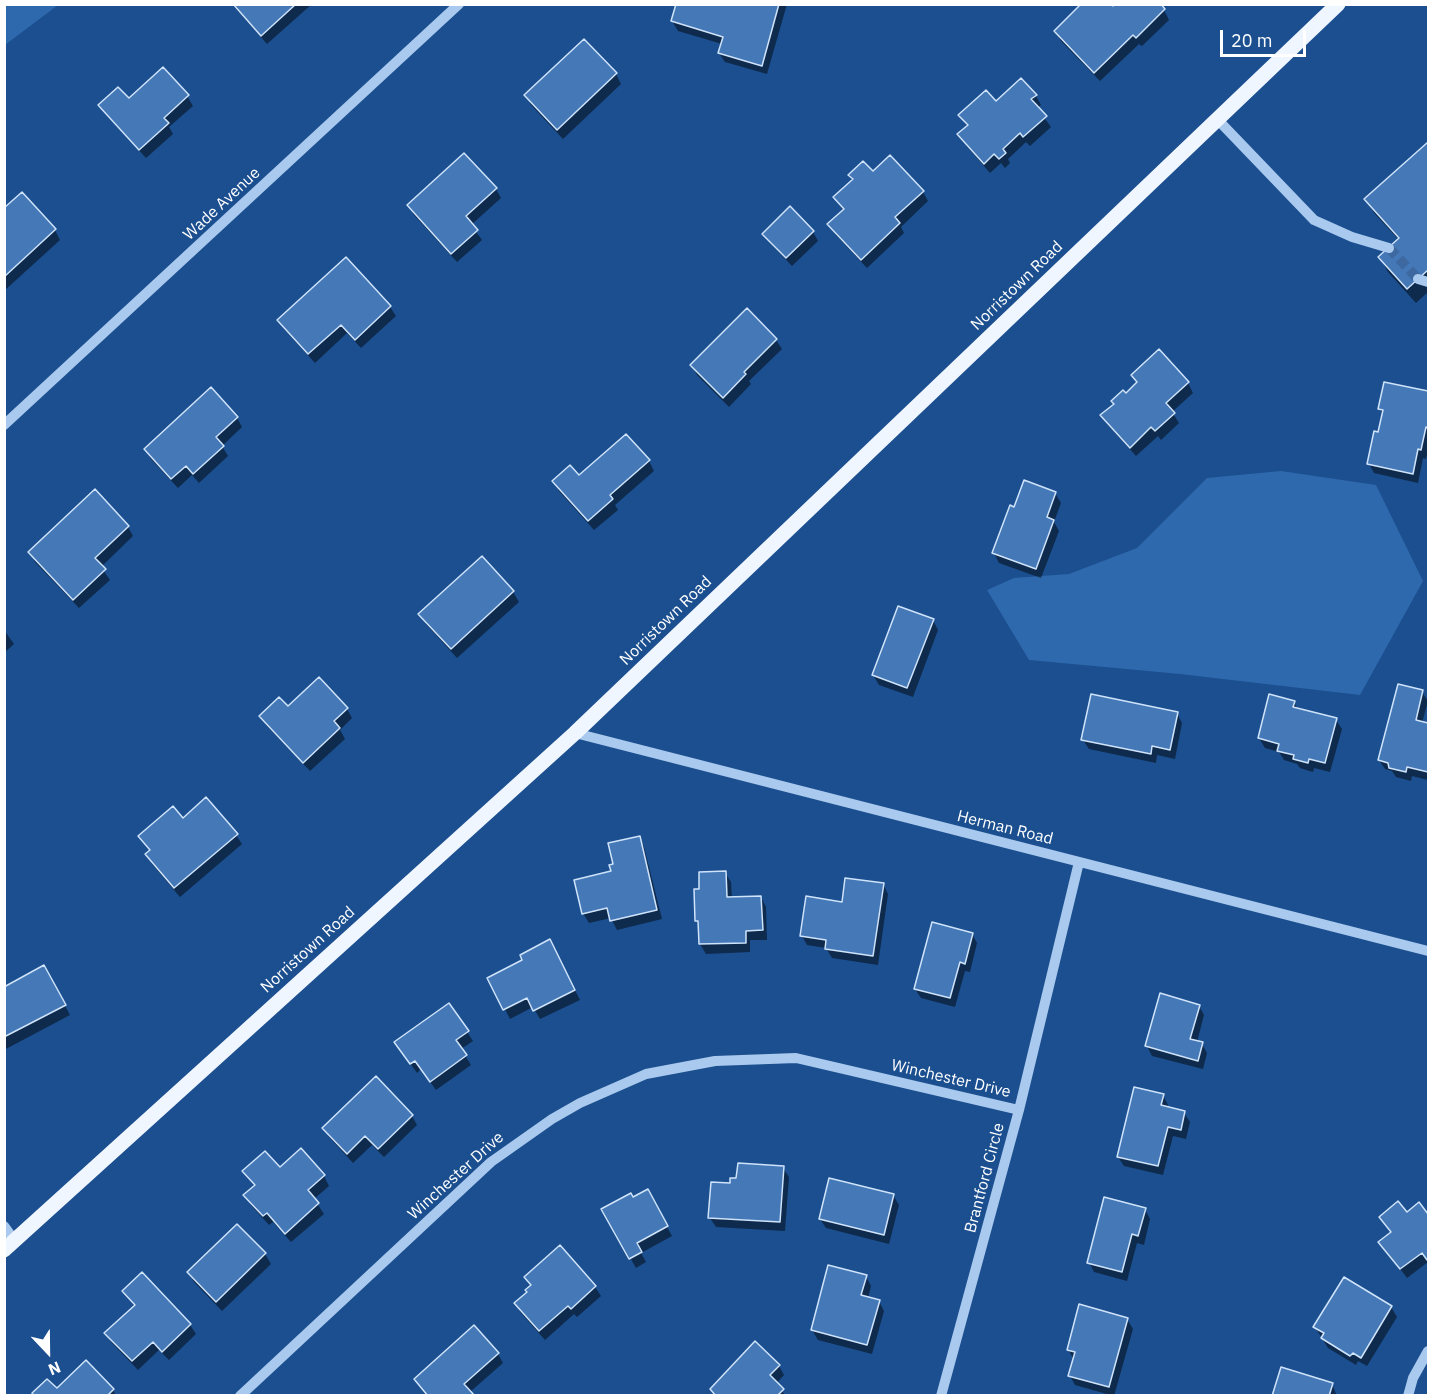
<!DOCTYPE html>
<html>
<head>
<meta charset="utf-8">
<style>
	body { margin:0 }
	#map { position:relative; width:1433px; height:1400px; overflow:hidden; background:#1b4f8f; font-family:"IBM Plex Sans",sans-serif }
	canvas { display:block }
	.frame { position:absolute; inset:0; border:6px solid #fff; pointer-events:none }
	.north { position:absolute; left:18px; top:1322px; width:60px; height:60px; -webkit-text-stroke:4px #1b4f8f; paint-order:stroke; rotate:158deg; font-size:16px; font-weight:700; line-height:24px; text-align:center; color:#fff }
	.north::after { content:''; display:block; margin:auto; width:21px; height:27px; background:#fff; clip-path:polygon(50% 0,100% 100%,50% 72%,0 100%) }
	.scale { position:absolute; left:1220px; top:30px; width:86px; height:27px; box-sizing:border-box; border:3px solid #fff; border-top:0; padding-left:8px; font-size:18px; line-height:21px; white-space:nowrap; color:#fff; -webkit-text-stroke:4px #1b4f8f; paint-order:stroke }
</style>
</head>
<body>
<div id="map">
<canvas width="1433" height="1400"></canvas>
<div class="frame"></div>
<div class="north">N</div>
<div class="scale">20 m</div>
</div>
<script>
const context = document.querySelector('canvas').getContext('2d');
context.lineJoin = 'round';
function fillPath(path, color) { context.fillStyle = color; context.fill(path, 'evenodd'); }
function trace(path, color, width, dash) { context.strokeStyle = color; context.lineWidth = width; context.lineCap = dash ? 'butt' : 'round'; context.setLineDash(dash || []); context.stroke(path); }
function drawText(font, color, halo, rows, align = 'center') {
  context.font = font + ' "IBM Plex Sans",sans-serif'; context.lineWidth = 5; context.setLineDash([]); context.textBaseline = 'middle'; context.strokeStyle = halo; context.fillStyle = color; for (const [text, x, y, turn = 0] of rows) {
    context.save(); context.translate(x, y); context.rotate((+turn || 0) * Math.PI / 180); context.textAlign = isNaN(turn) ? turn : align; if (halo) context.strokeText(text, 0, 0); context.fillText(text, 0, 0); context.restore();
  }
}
fillPath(new Path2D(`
	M5,4H58V5L5,45Z
	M1281,471L1376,485L1423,581L1360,695L1180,674L1029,660L987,590L1014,578L1069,574L1137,548L1207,478Z`), '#2e69ad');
fillPath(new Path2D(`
	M232,4H312L267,44Z
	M677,4H787L767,74L725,62L719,53L722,44L678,31L672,21Z
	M1113,8L1164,10L1169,20L1142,46L1139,44L1100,81L1061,41L1056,31Z
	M584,41L616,74L621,84L563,139L531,105L526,95Z
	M187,96L193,106L169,127L173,134L146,158L106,114L100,105L129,100Z
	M1036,96L1041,105L1037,108L1051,127L1030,146L1026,142L1008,159L1010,163L1005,168L1001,163L990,173L965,144L959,135L968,127L960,115L996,103Z
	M1428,144V292L1416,303L1388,272L1380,257L1399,240L1375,214L1366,200Z
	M873,174L923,192L928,201L901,227L904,233L867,268L835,234L829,224L844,211L835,198L853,180L850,175Z
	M496,189L501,198L471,225L482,240L457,262L414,215L409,206Z
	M4,210L55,230L60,240L4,291Z
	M813,232L818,241L792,266L770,243L764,234Z
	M390,307L396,316L361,348L347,333L315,363L285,330L279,321Z
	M776,340L782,349L749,381L751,384L729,407L697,375L692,365Z
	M1159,351L1188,383L1193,393L1172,412L1179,423L1161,440L1158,436L1136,456L1108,425L1102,416L1138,383L1133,375Z
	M1385,384L1428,393V449L1426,459L1423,458L1418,483L1374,473L1369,464L1383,415L1380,409Z
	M237,418L242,427L222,446L228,456L199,483L192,475L178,488L151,459L146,449Z
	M649,461L654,471L615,505L618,510L594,530L559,491L554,481L579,477Z
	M1055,493L1061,503L1054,522L1059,531L1041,578L999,563L994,553L1015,508Z
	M128,527L133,536L101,567L110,580L79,608L35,562L30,552Z
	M482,558L513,592L519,602L457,658L426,624L420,615Z
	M933,620L938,630L913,697L879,685L873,675Z
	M4,630L14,644L4,653Z
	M1422,692L1428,701L1422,723L1428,724V780L1412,776L1411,781L1396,777L1392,771L1385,769L1379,760Z
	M1294,702L1298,710L1336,720L1342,729L1330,772L1314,768L1313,772L1300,768L1297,764L1284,760L1279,752L1265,748L1259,738Z
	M288,708L347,709L352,718L340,730L345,739L310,771L267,726L261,716Z
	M1177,713L1182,723L1175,759L1157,755L1156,763L1089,749L1083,740Z
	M183,820L236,835L242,844L180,897L152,864L147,855L150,851L140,837Z
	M639,837L644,847L662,919L617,930L611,918L589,923L583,913L612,873L615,865Z
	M725,873L731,882L732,899L761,897L766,907L767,940H750V952L706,954L700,944V926L697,921Z
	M883,884L888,894L878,965L832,958L826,948L807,945L802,936L843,903Z
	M972,934L977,943L970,972L965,971L955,1007L921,998L915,989Z
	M555,951L580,1000L540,1019L533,1007L510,1019L489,978Z
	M44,967L70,1015L4,1050V988Z
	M449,1005L473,1041L461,1049L471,1065L436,1090L421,1069L417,1073L402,1052Z
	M1199,1006L1204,1015L1197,1042L1202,1044L1207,1053L1203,1069L1152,1056L1147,1046Z
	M1163,1095L1168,1105L1167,1108L1184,1113L1190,1122L1186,1139L1173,1136L1163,1175L1124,1166L1118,1157Z
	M412,1116L417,1125L384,1157L372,1145L353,1163L329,1137L324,1128Z
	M301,1151L324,1176L329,1186L314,1199L324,1214L291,1242L273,1222L269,1225L251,1205L245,1195L255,1186L244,1171L280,1169Z
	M783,1168L789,1177L785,1231L716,1227L710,1218L731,1185Z
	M647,1191L672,1236L641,1253L646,1262L636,1268L603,1210L633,1199Z
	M893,1195L899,1205L889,1244L826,1228L820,1219Z
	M1419,1204L1428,1217V1262L1407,1278L1380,1242L1391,1233L1381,1217L1407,1214Z
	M1145,1209L1150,1219L1144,1245L1137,1243L1127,1281L1094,1272L1089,1262Z
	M237,1226L265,1254L271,1264L222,1311L194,1282L189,1273Z
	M560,1247L595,1287L601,1296L577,1317L574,1314L545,1340L521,1313L516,1304L528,1292L531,1286L526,1277Z
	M142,1274L190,1325L196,1334L169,1360L159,1350L138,1370L112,1343L106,1334L135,1307L124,1291Z
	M866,1276L871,1286L868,1298L879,1301L884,1311L872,1354L818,1340L812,1330Z
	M1391,1307L1397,1317L1367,1366L1358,1361L1356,1365L1328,1348L1315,1327Z
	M1127,1319L1133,1329L1114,1396L1075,1385L1070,1376L1074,1360L1068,1349Z
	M498,1354L503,1363L470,1392L473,1396H427L415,1380Z
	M779,1366L784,1375L776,1384L786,1396H715L712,1390Z
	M1332,1384L1337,1396H1274Z
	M113,1390L116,1396H35L57,1391Z`), '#0007');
const building = new Path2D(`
	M233,4H296L261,36Z
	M676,4H779L762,66L718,53L723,37L671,21Z
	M1081,4H1111L1113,6L1114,4H1161L1165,9L1136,38L1133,35L1094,73L1054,31Z
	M584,39L617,73L557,130L524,95Z
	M163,67L189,95L164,118L169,123L139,150L98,105L118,87L129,98Z
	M1021,78L1037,95L1031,99L1047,116L1023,137L1020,133L1003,149L1006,153L999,159L994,154L984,164L957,134L968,125L958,115L986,90L996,101Z
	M1428,142V270L1407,289L1378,257L1399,238L1364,199Z
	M464,153L497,188L466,216L478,230L451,254L407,205Z
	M890,155L924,191L895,217L900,223L861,260L827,224L844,209L833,197L853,179L848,175L863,161L873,171Z
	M22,192L56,229L4,277V208Z
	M790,206L814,231L786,258L762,234Z
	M346,257L391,306L355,340L341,325L308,354L277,320Z
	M747,308L777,339L744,372L746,374L723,398L690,365Z
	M1159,349L1189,382L1166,403L1175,413L1155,431L1151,427L1130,448L1100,415L1114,404L1111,401L1123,390L1126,393L1137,382L1131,375Z
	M1384,382L1428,391V428L1426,427L1421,450L1418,449L1413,474L1367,464L1374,431L1378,432L1383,410L1378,409Z
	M211,387L238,417L216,437L224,446L193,474L186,466L171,479L144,449Z
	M626,434L650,460L610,495L613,499L588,521L552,481L570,465L579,475Z
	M1024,480L1056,492L1047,517L1054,520L1036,569L992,553L1010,505L1014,507Z
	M95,489L129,526L95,558L106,569L73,600L28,552Z
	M482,556L514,591L451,649L418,614Z
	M898,606L934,619L907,688L872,675Z
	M319,677L348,708L334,721L340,728L303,763L259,716L279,697L288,706Z
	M1398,684L1423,690L1416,720L1428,723V772L1407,767L1406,772L1389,768L1388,763L1378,760Z
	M1091,694L1178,712L1170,750L1152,746L1151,754L1081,740Z
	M1269,694L1295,701L1293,707L1337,718L1325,763L1309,759L1308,763L1293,759L1294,755L1277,751L1279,744L1258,738Z
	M206,797L238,834L174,888L145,854L150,850L138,836L173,806L183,818Z
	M640,836L657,910L610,921L607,908L582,914L574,880L611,871L609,865L613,864L608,843Z
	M726,871L727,897L761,896L763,930L746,931V943L699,944L698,921H695L694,889H699V872Z
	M845,878L884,883L873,956L825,949L826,940L800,936L806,896L842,902Z
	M932,922L973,933L965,964L960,962L950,998L914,989Z
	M550,939L575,990L533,1011L527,998L503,1010L487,978L522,960L520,955Z
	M44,965L66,1005L4,1037V987Z
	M1160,993L1200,1005L1190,1039L1203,1042L1198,1061L1145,1046Z
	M449,1003L469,1031L456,1040L467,1055L430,1082L415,1061L410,1064L394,1042Z
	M376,1076L413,1115L378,1149L365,1136L347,1154L322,1128Z
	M1134,1087L1164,1094L1161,1105L1185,1111L1181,1130L1168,1127L1158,1166L1117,1157Z
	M301,1148L325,1175L308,1190L319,1203L285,1234L267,1213L263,1216L243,1195L255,1185L242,1171L265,1151L280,1167Z
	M738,1163L784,1166L780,1222L708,1218L711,1182L730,1183V1178H736Z
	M829,1178L894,1194L884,1235L819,1219Z
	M648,1189L668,1226L637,1243L642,1252L629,1259L601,1209L631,1193L633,1197Z
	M1104,1197L1146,1208L1138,1236L1132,1234L1122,1272L1087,1263Z
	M1398,1201L1407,1212L1419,1202L1428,1214V1259L1427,1260L1422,1253L1400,1269L1378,1242L1391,1232L1379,1217Z
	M237,1224L266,1253L216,1302L187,1272Z
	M560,1245L596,1286L571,1309L568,1306L539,1331L514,1303L527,1292L525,1290L531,1285L524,1277Z
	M828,1265L867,1275L861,1295L880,1300L867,1345L811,1330Z
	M142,1272L191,1324L162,1352L153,1342L132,1361L104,1333L135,1305L122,1291Z
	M1344,1277L1392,1306L1361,1358L1353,1353L1350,1356L1321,1338L1324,1333L1313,1327Z
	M1079,1304L1128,1318L1109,1387L1068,1376L1075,1352L1067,1350Z
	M474,1325L499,1353L464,1384L475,1396H428L414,1379Z
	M755,1341L780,1365L770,1375L784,1389L777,1396H716L710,1389Z
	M86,1360L114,1389L107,1396H34L32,1393L47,1379L57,1388Z
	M1281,1367L1333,1383L1329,1396H1272Z`);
fillPath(building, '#4478b7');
trace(building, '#cfe3fa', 1.5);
trace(new Path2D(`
	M1389,248L1418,279`), '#3d69a0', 10, [10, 5]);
trace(new Path2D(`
	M1218,120L1314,220L1352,237L1389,248
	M1418,279L1428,282
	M4,425L459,4
	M575,733L1428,951
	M4,1226L15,1241
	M240,1396L491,1162L552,1119L580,1103L646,1074L715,1061L796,1058L1019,1110
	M941,1396L1019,1110L1079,862
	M1408,1396L1413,1378L1428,1351`), '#a9c9ee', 10);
trace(new Path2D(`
	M4,1250L575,733L1338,4`), '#f0f6ff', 15);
drawText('16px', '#fff', '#1b4f8f', [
	["Wade Avenue",222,204,-43],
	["Norristown Road",1017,286,-44],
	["Norristown Road",666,621,-44],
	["Herman Road",1005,828,14],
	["Norristown Road",308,950,-42],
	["Winchester Drive",951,1079,13],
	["Winchester Drive",456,1176,-42],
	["Brantford Circle",985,1178,-75]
]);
</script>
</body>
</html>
